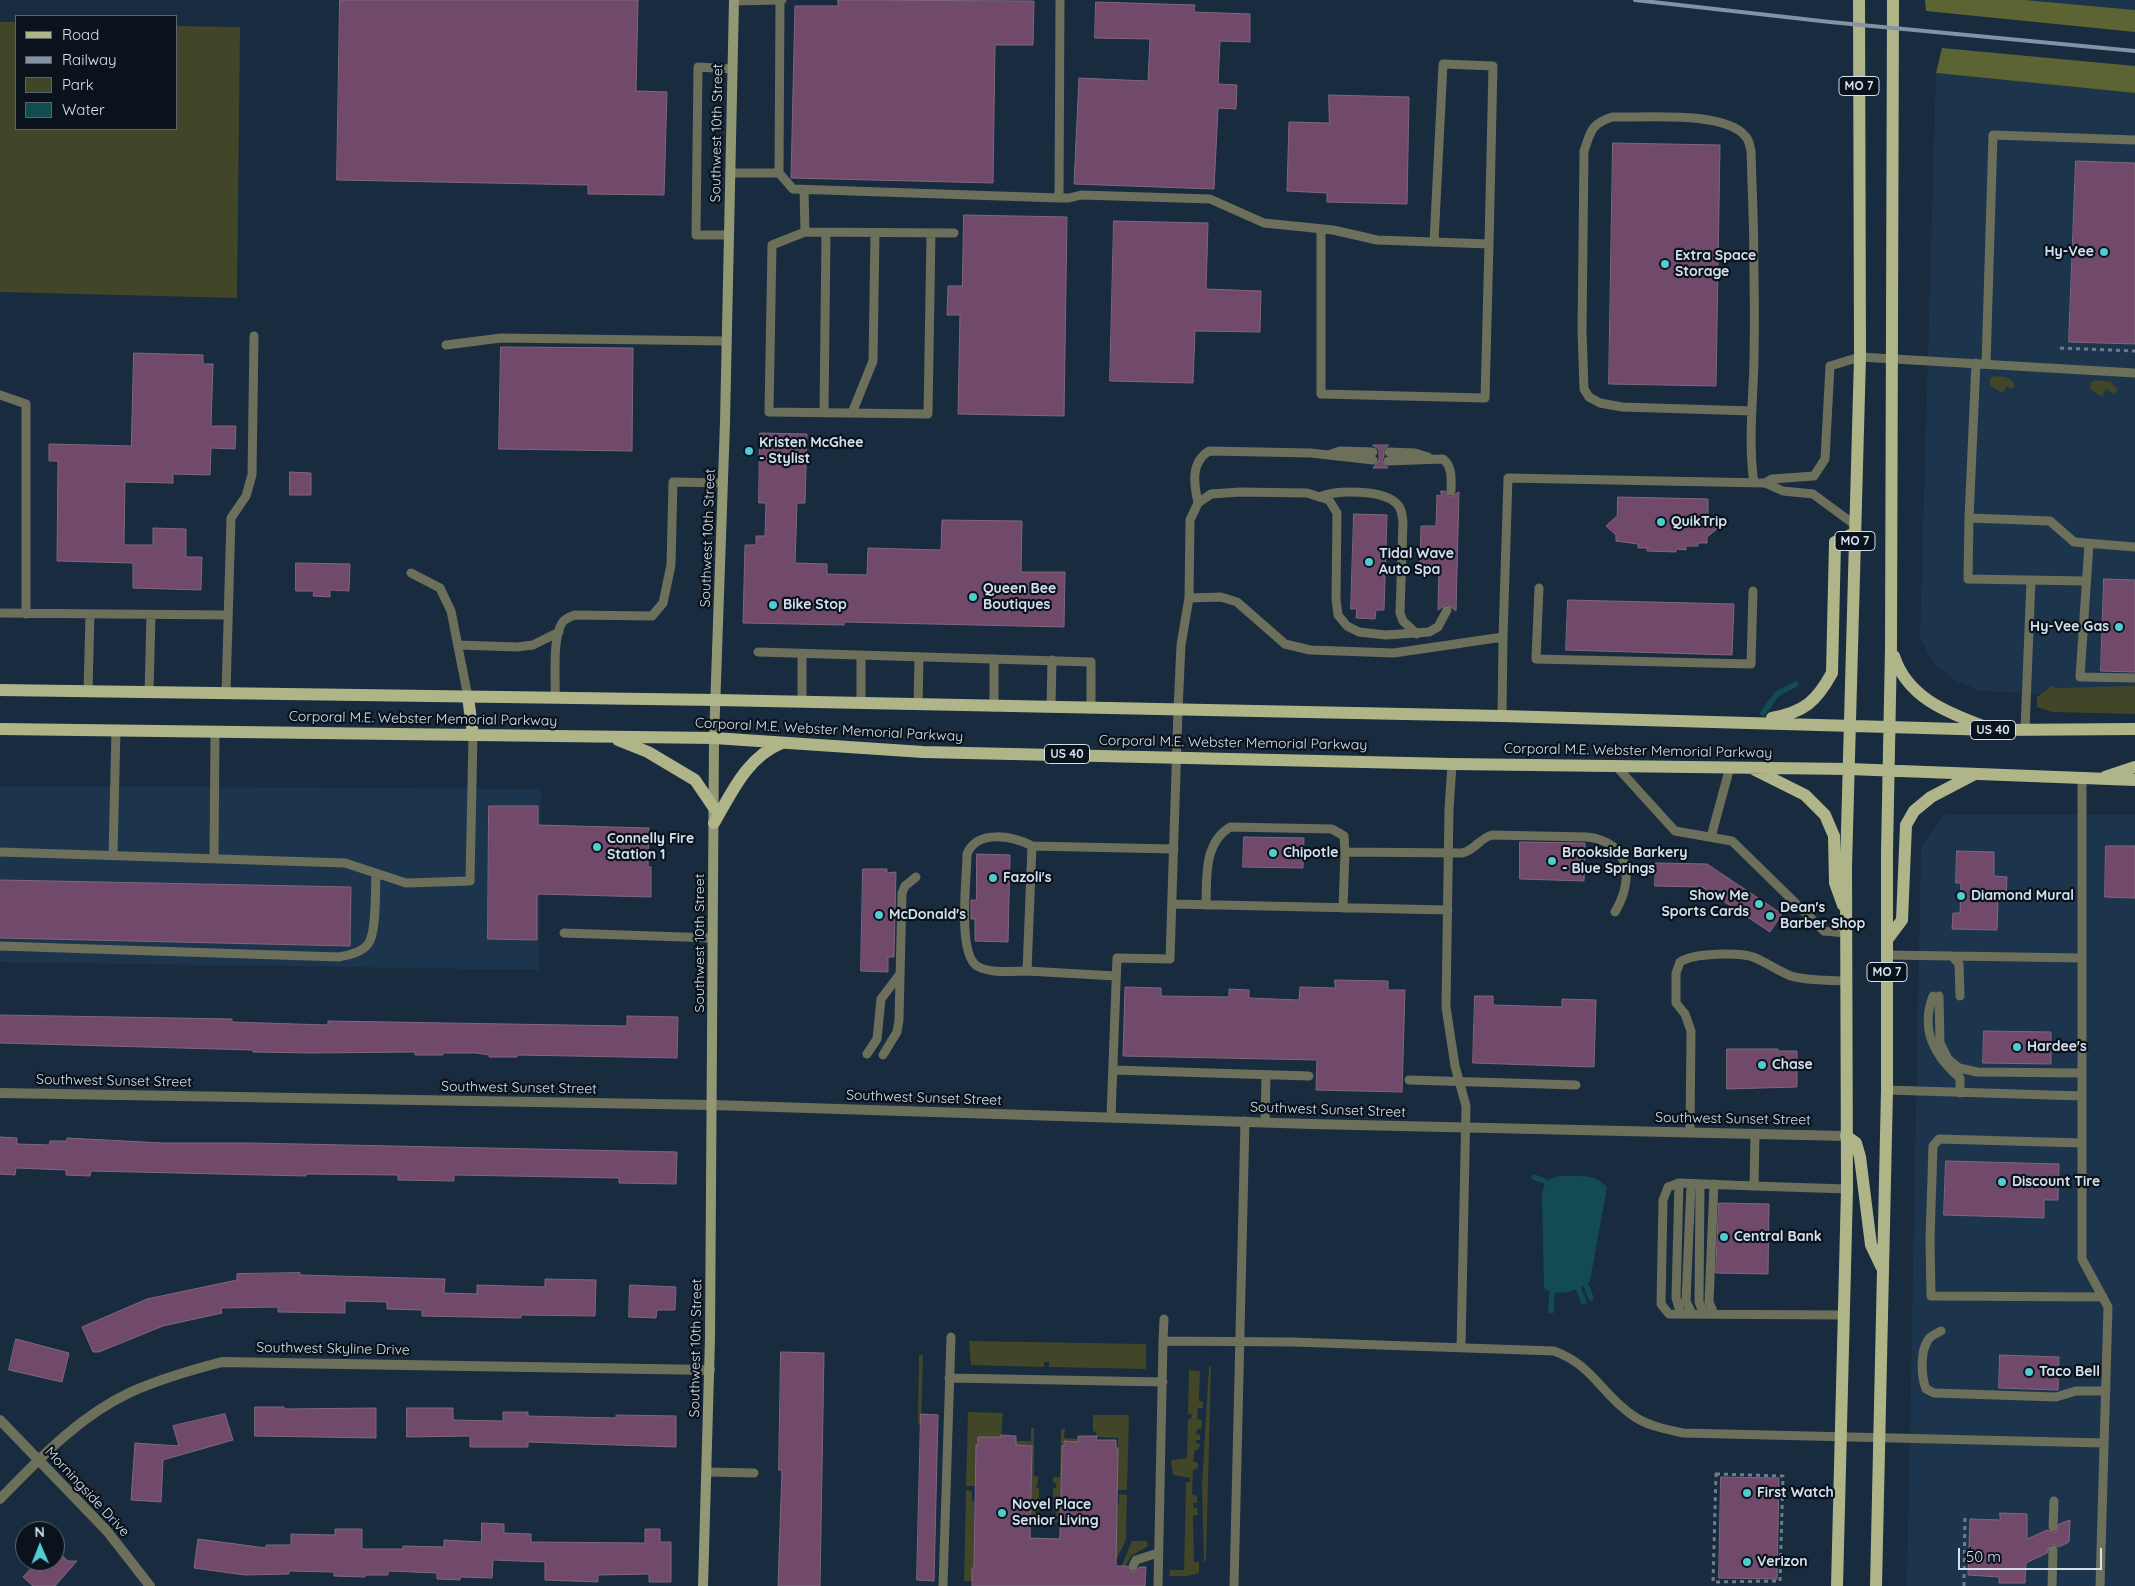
<!DOCTYPE html>
<html>
<head>
<meta charset="utf-8">
<style>
	body { margin:0 }
	#map { position:relative; width:2135px; height:1586px; overflow:hidden; background:#182b3f; font-family:Quicksand,sans-serif }
	canvas { display:block }
	.legend { position:absolute; left:15px; top:15px; width:162px; height:115px; box-sizing:border-box; background:#0a131c; border:1px solid #5b6570; margin:0; padding:6px 9px; list-style:none; font-size:15px; color:#d4e0ed }
	.legend li { display:flex; align-items:center; gap:10px; height:25px }
	.legend b { width:25px; border:1px solid #5b6570 }
	.north { position:absolute; left:15px; top:1521px; width:50px; height:50px; box-sizing:border-box; background:#0a131c; border:1px solid #5b6570; border-radius:50%; rotate:359deg; font-size:14px; font-weight:700; line-height:20px; text-align:center; color:#d4e0ed }
	.north::after { content:''; display:block; margin:auto; width:18px; height:22px; background:#51ccd1; clip-path:polygon(50% 0,100% 100%,50% 72%,0 100%) }
	.scale { position:absolute; left:1958px; top:1548px; width:144px; height:22px; box-sizing:border-box; border:2px solid #d4e0ed; border-top:0; padding-left:6px; font-size:15px; line-height:18px; white-space:nowrap; color:#d4e0ed; -webkit-text-stroke:4px #0a131c; paint-order:stroke }
</style>
</head>
<body>
<div id="map">
<canvas width="2135" height="1586"></canvas>
<ul class="legend">
<li><b style="height:6px;background:#afb588"></b>Road</li>
<li><b style="height:6px;background:#8493a3"></b>Railway</li>
<li><b style="height:14px;background:#404627"></b>Park</li>
<li><b style="height:14px;background:#124c52"></b>Water</li>
</ul>
<div class="north">N</div>
<div class="scale">50 m</div>
</div>
<script>
const context = document.querySelector('canvas').getContext('2d');
context.lineJoin = 'round';
function fillPath(path, color) { context.fillStyle = color; context.fill(path, 'evenodd'); }
function trace(path, color, width, dash) { context.strokeStyle = color; context.lineWidth = width; context.lineCap = dash ? 'butt' : 'round'; context.setLineDash(dash || []); context.stroke(path); }
function drawText(font, color, halo, rows, align = 'center') {
  context.font = font + ' Quicksand,sans-serif'; context.lineWidth = 4.5; context.setLineDash([]); context.textBaseline = 'middle'; context.strokeStyle = halo; context.fillStyle = color; for (const [text, x, y, turn = 0] of rows) {
    context.save(); context.translate(x, y); context.rotate((+turn || 0) * Math.PI / 180); context.textAlign = isNaN(turn) ? turn : align; if (halo) context.strokeText(text, 0, 0); context.fillText(text, 0, 0); context.restore();
  }
}
fillPath(new Path2D(`
	M2025,0H2135V10Z
	M1936,73L2135,93V692L2082,696L1981,691L1956,681L1934,664L1920,638Z
	M0,786L541,789L539,970L0,962Z
	M1945,814L2135,815V1586H1907L1921,846Z`), '#1d344d');
fillPath(new Path2D(`
	M0,22H16V129H176V26L240,27L237,298L0,292Z
	M1994,376C2003,377 2012,376 2015,386L2011,389L2007,386L2002,393L1990,385V379Z
	M2096,380L2111,382L2118,390L2113,394L2106,389L2102,397L2090,389L2091,382Z
	M2052,686L2057,688L2135,686V714L2053,712L2037,707V697Z
	M969,1341L1146,1344V1369L1049,1367V1362H1044V1367L971,1365Z
	M919,1355H923L921,1424H918Z
	M1211,1366L1206,1561H1204L1202,1485L1209,1367Z
	M1189,1370L1200,1371L1199,1401L1203,1402V1408H1198L1197,1419L1202,1420L1201,1429H1197L1196,1434L1200,1435V1440H1196V1443L1200,1444L1199,1449L1195,1450L1193,1461L1198,1463V1468L1193,1470L1192,1494L1197,1496V1503H1193L1194,1508H1197L1198,1515H1193L1194,1562H1199V1573L1187,1576H1169L1170,1570H1184L1186,1482H1190V1478L1173,1475L1171,1460L1187,1458L1188,1419H1191L1192,1414H1188Z
	M968,1412L1003,1413L1001,1437H978V1445H976L977,1486H966Z
	M1093,1415H1129L1127,1490H1116L1118,1438L1097,1437L1096,1432L1093,1431Z
	M1031,1428H1034V1476L1039,1477L1036,1487L1039,1488V1511H1036V1515L1038,1516V1523H1030L1031,1556H1027L1032,1446L1016,1445V1441H1031Z
	M1061,1429H1065L1064,1438L1078,1439V1442L1065,1441L1064,1446H1062L1060,1554L1057,1557L1060,1523L1053,1522V1517L1056,1516L1055,1511H1053V1488H1056V1483H1053V1477H1060Z
	M966,1490L972,1491V1501H976L974,1503V1568H972V1581H964Z
	M1119,1494L1127,1495L1126,1540L1115,1562V1505H1119Z
	M1132,1541H1147L1148,1546L1131,1556L1125,1567H1121Z`), '#404627');
fillPath(new Path2D(`
	M1925,0H2025L2135,10V32L1926,11Z
	M1942,48L2135,66V93L1936,73Z`), '#5b6432');
fillPath(new Path2D(`
	M1559,1176C1577,1176 1595,1173 1607,1187L1590,1281C1580,1291 1555,1298 1544,1288L1542,1194L1545,1181Z`), '#124c52');
trace(new Path2D(`
	M1763,713L1777,694L1796,684
	M1534,1177L1545,1181
	M1586,1285L1591,1298
	M1578,1288L1584,1302
	M1551,1311L1552,1293`), '#124c52', 5.5);
const building = new Path2D(`
	M340,0H638L636,91L667,92L664,195L588,194V185L337,180Z
	M838,0L1034,1L1033,45H995L993,183L791,178L795,6H838Z
	M1096,2L1195,5L1194,12L1250,14V42L1220,41L1218,84L1237,85L1236,109L1218,108L1214,189L1074,184L1079,78L1148,81L1150,39L1095,38Z
	M1329,95L1409,97L1407,204L1327,202V193L1287,191L1289,122L1329,123Z
	M1613,143L1720,145L1716,386L1609,384Z
	M2076,161L2135,163V344L2069,342Z
	M964,215L1067,217L1064,416L958,414L960,315H947L948,286H962Z
	M1114,221L1208,223L1206,289L1261,291L1260,332L1195,331L1193,383L1110,381Z
	M501,347L633,348L632,451L499,449Z
	M134,353L203,355V364H213L211,426H236L235,449L211,448L210,475L173,474V483L125,482L124,545H153V528L186,529V557H202L201,590L133,588V563L57,561L58,461H49V444L131,446Z
	M760,433L807,434L805,503H797L795,563L827,564V574L867,575L868,548L941,550L942,520L1022,521L1021,572H1065L1064,627L844,622V625L743,623L745,545H756V536H765L766,503H759Z
	M1373,445H1389L1384,449V456L1382,461L1388,468H1373L1379,460V450Z
	M290,472L311,473V495H290Z
	M1441,491H1445L1450,497L1459,492L1456,611L1447,604L1438,610L1439,566H1420L1421,526H1436L1437,495L1441,496Z
	M1618,497L1708,499V518L1717,529L1707,537V543H1698V546H1686V550L1676,549V552L1647,551V548H1638V544L1616,541V535L1606,526L1617,516Z
	M1354,514L1387,515L1384,610H1376L1375,619L1356,618L1357,609H1351Z
	M296,563L350,564L349,591L330,590V597L313,596L314,591H296Z
	M2104,579L2135,580V672L2101,671Z
	M1568,600L1734,604L1732,655L1566,650Z
	M489,806H538V825L649,828L648,867H651V897L537,894V940L488,939Z
	M1244,837L1304,838L1303,868L1243,867Z
	M1520,842L1585,843L1584,881L1520,879Z
	M2106,846H2135V898L2105,897Z
	M1957,851L1994,852V876L2007,877L2006,901H1998L1997,930L1952,929L1953,913H1960L1961,883H1956Z
	M977,854L1010,855L1008,942L975,941V919H971V900H976Z
	M1656,863L1707,864L1782,914L1770,932L1702,887L1655,886Z
	M863,869H887V873L896,872L894,957H888V972L861,971Z
	M0,880L351,887L350,946L0,938Z
	M1335,980L1388,981V990H1405L1402,1092L1316,1090L1317,1060L1123,1056L1125,987L1161,988V996L1229,997V989L1249,990V998L1299,1000L1300,987L1335,988Z
	M1475,996H1493V1005L1562,1007V999L1596,1000L1594,1067L1473,1063Z
	M0,1015L232,1019V1022L328,1025V1021L627,1026V1016L678,1017L677,1058L517,1055V1057H489V1055L476,1053H443V1055H415V1052L311,1053L253,1052V1050L0,1043Z
	M1984,1031L2051,1032V1064L1983,1063Z
	M1727,1049H1778V1051H1797V1087L1727,1089Z
	M0,1137L17,1138V1144L49,1145L50,1141H67V1138L163,1143H251L677,1152L676,1184L619,1183V1178L454,1175V1181L398,1180V1175L306,1174V1176L91,1171L90,1176L66,1175V1170L16,1168L15,1175L0,1174Z
	M1946,1161L2059,1164L2058,1200H2044V1218L1944,1215Z
	M1719,1203L1769,1204L1768,1274L1716,1273Z
	M300,1273V1275L445,1279L444,1293L477,1294V1285L545,1287V1279L596,1280L595,1316L521,1315V1318L422,1316V1310L387,1309V1302L345,1301V1313L278,1312V1307L221,1308L222,1313L163,1326L99,1352H93L82,1327L147,1299L237,1280V1274Z
	M630,1285L676,1287L675,1310H657L656,1318L629,1317Z
	M16,1339L69,1353L62,1382L9,1370Z
	M781,1352L824,1353L820,1586H778L782,1470H779Z
	M2000,1355L2059,1357L2058,1390L1999,1388Z
	M255,1407H284V1409L376,1408V1438L255,1436Z
	M407,1408H453V1420L503,1421V1412H528V1416L616,1418V1415L676,1416V1447L528,1442V1447H470V1436L407,1437Z
	M225,1414L233,1440L163,1460L161,1502L131,1500L135,1443L179,1446L173,1426Z
	M921,1414L938,1415L934,1581L917,1580Z
	M1001,1435L1016,1436V1445L1032,1446L1030,1538L1060,1539L1062,1446H1064V1441L1078,1442V1436H1097L1096,1440H1116V1448H1118L1116,1566H1127L1133,1572L1140,1567H1146L1145,1586H972V1568H974L976,1445H978V1437H1001Z
	M1721,1477L1779,1478L1777,1579L1719,1578Z
	M2000,1513L2027,1514V1539L2047,1530L2055,1533L2059,1524L2070,1520L2069,1542L2059,1547L2050,1544L2047,1553L2026,1563L2025,1583H1999V1577L1968,1575L1970,1519L2000,1520Z
	M482,1523L504,1524V1533L531,1534V1542L645,1543V1529H660V1542H671V1582H649V1574L598,1575V1582L545,1580V1562L493,1560L492,1578L460,1577V1580L437,1579V1573L388,1571V1575H365V1577L334,1576V1572L289,1571V1574L245,1575L194,1568L198,1539L266,1548V1545H291V1534L335,1535V1529H362V1549H403V1546L444,1547V1540L481,1542Z
	M55,1549L68,1561H77L55,1586H33L23,1577L38,1561H55Z`);
fillPath(building, '#714a6b');
trace(building, '#80677b', 1);
trace(new Path2D(`
	M2060,348L2135,351
	M1716,1474L1783,1476L1780,1581L1713,1582Z
	M1964,1586L1965,1514`), '#6c7c8d', 3, [4, 4]);
trace(new Path2D(`
	M734,1L782,0
	M730,173H779L793,189L1059,198H1069L1081,195L1210,199L1264,223L1333,230L1377,240L1489,244L1493,66L1443,64L1434,242
	M779,173L780,1
	M804,190L805,232
	M1059,198L1060,0
	M1321,229V394L1485,398L1489,244
	M931,233L928,414L769,412L772,245L805,232L954,233
	M729,235H696L698,67L732,69
	M446,345L501,338L727,341
	M1976,363L1969,518L2050,521L2074,542L2135,547
	M1986,364L1993,135L2135,140
	M0,395L26,404V614
	M1752,411L1622,407L1600,403L1589,397L1584,389L1582,331L1584,151C1591,131 1591,124 1612,117C1643,118 1726,110 1746,137C1749,140 1750,147 1751,151C1754,221 1755,291 1754,361C1753,402 1748,443 1754,483
	M824,413L826,233
	M852,413L873,361L875,233
	M1389,452L1415,453L1428,457
	M1328,455L1340,451L1373,452
	M1388,461L1443,459C1453,467 1451,480 1451,491
	M1765,483L1772,479L1814,476L1825,459L1830,366L1860,357L2135,373
	M1319,497C1336,490 1383,489 1397,504C1402,509 1402,515 1403,522L1400,613L1403,621L1417,634
	M1198,503C1194,484 1190,463 1209,451L1311,453L1373,460
	M1969,518L1968,579L2086,581
	M2089,544L2080,677L2135,678
	M411,573L440,588L451,611L468,697
	M1539,588L1536,659L1751,664L1753,591
	M1189,598L1190,520L1198,503L1211,494L1240,492L1307,493L1329,500L1337,513L1336,599L1338,615L1347,626L1359,632L1386,635L1429,632L1438,627L1447,610
	M0,613L227,615
	M458,645L517,647L533,645L559,632
	M758,652L1091,662V709
	M861,656V704
	M88,691L90,614
	M149,692L151,615
	M226,693L231,518L246,496L252,475L254,336
	M555,698C556,679 552,638 562,623C565,618 570,617 575,615L652,616L663,603L671,565L673,482L723,483
	M802,702V654
	M918,705L919,657
	M994,707V659
	M1051,708L1052,660
	M1502,716L1503,637
	M2025,730L2031,580
	M1452,764L1449,810L1446,1007L1455,1066L1466,1106L1461,1347
	M1616,766L1675,831L1732,841L1824,931L1846,933
	M2082,780V1259L2108,1307L2100,1586
	M1711,837L1730,767
	M0,852L345,863L406,883L470,881L473,735
	M113,855L116,730
	M214,859L215,732
	M1172,904L1448,910
	M1206,905C1207,878 1203,844 1230,827L1332,829L1344,836L1345,852
	M1343,908L1345,852L1462,853C1474,851 1480,838 1492,835L1587,837C1631,842 1634,880 1615,912
	M564,933L713,938
	M0,946L339,957C348,955 361,953 368,944C377,933 375,889 376,873
	M1887,955L2082,958
	M1952,956L1959,964L1960,996
	M1027,971C1013,971 990,974 977,966C957,953 967,878 967,854C977,829 1013,836 1032,846
	M1116,976L1027,971L1032,846L1174,849
	M1933,996C1920,1030 1934,1056 1960,1078V1093
	M1939,996L1940,1043L1948,1059L1959,1068L1977,1072L2082,1073
	M867,1054L877,1039L881,999L900,974
	M883,1055L897,1032L899,1020L902,893L905,886L916,877
	M1113,1070L1309,1076
	M1409,1080L1576,1085
	M1887,1090L2082,1096
	M1111,1117L1117,958L1170,959L1178,710L1181,645L1189,598L1221,597L1237,602L1285,644L1310,650L1394,653L1503,637L1508,478L1765,483L1783,491L1813,494L1855,525
	M1265,1122L1266,1075
	M1690,1132L1691,1031L1685,1014L1676,1003V973L1680,962C1694,953 1737,952 1753,957C1766,962 1778,971 1791,976C1808,981 1827,980 1845,981
	M1755,1134L1754,1186L1679,1183L1668,1187L1663,1200L1661,1304L1669,1314L1844,1315
	M2081,1143L1939,1139L1933,1146L1930,1239L1931,1296L2103,1297
	M1679,1183L1676,1298L1681,1314
	M1691,1184L1686,1301L1692,1314
	M1700,1184L1699,1302L1704,1314
	M1714,1184L1709,1302L1714,1314
	M1754,1186L1847,1189
	M1941,1331C1937,1333 1930,1336 1928,1340C1920,1352 1921,1376 1926,1389L1934,1393L2056,1397L2076,1391H2106
	M1163,1341L1164,1319
	M949,1378L1163,1382
	M707,1472L754,1473
	M2053,1527L2054,1501
	M1133,1566L1136,1560L1158,1553
	M943,1586L951,1337
	M1158,1586L1163,1341L1293,1342L1554,1351C1593,1365 1601,1394 1632,1415C1647,1426 1666,1429 1683,1433L2104,1443
	M1234,1586L1245,1121
	M2052,1586L2053,1550`), '#6c6f5a', 9);
trace(new Path2D(`
	M0,1093L713,1105L1311,1124L1846,1136
	M0,1420L107,1531L150,1586
	M0,1499C39,1459 79,1416 131,1392C160,1379 191,1370 222,1362L710,1370`), '#6c6f5a', 10);
trace(new Path2D(`
	M703,1586L710,1338L714,738L725,422L734,0`), '#929774', 10);
trace(new Path2D(`
	M1894,656C1907,697 1946,712 1983,726
	M0,690L717,700L1502,716L1994,730L2135,729
	M468,697L473,735
	M1772,718C1804,712 1816,702 1832,673L1835,542L1855,533
	M0,729L714,738L923,752L1452,764L1849,769L2135,780
	M618,740L648,752L695,780L714,808
	M1755,770L1805,795L1825,815L1834,836L1835,883L1843,905
	M2105,777L2135,767
	M714,823C732,792 747,757 782,743
	M1887,940L1902,920L1906,825L1914,811L1931,797L1975,774
	M1846,1136L1856,1143L1860,1157L1871,1245L1881,1266
	M1837,1586L1847,1189L1846,867L1860,357L1859,0
	M1876,1586L1887,1090V852L1891,647L1893,0`), '#afb588', 12);
trace(new Path2D(`
	M1635,0L1830,22L2135,51`), '#8493a3', 4);
for (const [x, y, r, color] of [
	[2104,252,5,"#51ccd1"],
	[1665,264,5,"#51ccd1"],
	[749,451,5,"#51ccd1"],
	[1661,522,5,"#51ccd1"],
	[1369,562,5,"#51ccd1"],
	[973,597,5,"#51ccd1"],
	[773,605,5,"#51ccd1"],
	[2119,627,5,"#51ccd1"],
	[597,847,5,"#51ccd1"],
	[1273,853,5,"#51ccd1"],
	[1552,861,5,"#51ccd1"],
	[993,878,5,"#51ccd1"],
	[1961,896,5,"#51ccd1"],
	[1759,904,5,"#51ccd1"],
	[879,915,5,"#51ccd1"],
	[1770,916,5,"#51ccd1"],
	[2017,1047,5,"#51ccd1"],
	[1762,1065,5,"#51ccd1"],
	[2002,1182,5,"#51ccd1"],
	[1724,1237,5,"#51ccd1"],
	[2029,1372,5,"#51ccd1"],
	[1747,1493,5,"#51ccd1"],
	[1002,1513,5,"#51ccd1"],
	[1747,1562,5,"#51ccd1"]
]) { const dot = new Path2D(); dot.arc(x, y, r, 0, 2 * Math.PI); context.fillStyle = color; context.fill(dot); trace(dot, '#0a131c', 2); }
for (const [x, y, w] of [
	[1859,86,40],
	[1855,541,40],
	[1993,730,45],
	[1067,754,45],
	[1887,972,40]
]) { const box = new Path2D(); box.roundRect(x - w / 2, y - 9.5, w, 19, 4); context.fillStyle = '#0a131c'; context.fill(box); trace(box, '#d4e0ed', 1); }
drawText('bold 12px', '#d4e0ed', null, [
	["MO 7",1859,86],
	["MO 7",1855,541],
	["US 40",1993,730],
	["US 40",1067,754],
	["MO 7",1887,972]
]);
drawText('14px', '#d4e0ed', '#0a131c', [
	["Southwest 10th Street",717,133,-89],
	["Southwest 10th Street",708,538,-88],
	["Corporal M.E. Webster Memorial Parkway",423,719,1],
	["Corporal M.E. Webster Memorial Parkway",829,730,3],
	["Corporal M.E. Webster Memorial Parkway",1233,743,1],
	["Corporal M.E. Webster Memorial Parkway",1638,751,1],
	["Southwest 10th Street",700,943,-90],
	["Southwest Sunset Street",114,1081,1],
	["Southwest Sunset Street",519,1088,1],
	["Southwest Sunset Street",924,1098,2],
	["Southwest Sunset Street",1328,1110,2],
	["Southwest Sunset Street",1733,1119,1],
	["Southwest 10th Street",696,1348,-89],
	["Southwest Skyline Drive",333,1349,1],
	["Morningside Drive",87,1492,47]
]);
drawText('bold 14px', '#d4e0ed', '#0a131c', [
	["Hy-Vee",2094,252,"right"],
	["Extra Space",1675,256],
	["Storage",1675,272],
	["Kristen McGhee",759,443],
	["- Stylist",759,459],
	["QuikTrip",1671,522],
	["Tidal Wave",1379,554],
	["Auto Spa",1379,570],
	["Queen Bee",983,589],
	["Boutiques",983,605],
	["Bike Stop",783,605],
	["Hy-Vee Gas",2109,627,"right"],
	["Connelly Fire",607,839],
	["Station 1",607,855],
	["Chipotle",1283,853],
	["Brookside Barkery",1562,853],
	["- Blue Springs",1562,869],
	["Fazoli's",1003,878],
	["Show Me",1749,896,"right"],
	["Sports Cards",1749,912,"right"],
	["Diamond Mural",1971,896],
	["Dean's",1780,908],
	["Barber Shop",1780,924],
	["McDonald's",889,915],
	["Hardee's",2027,1047],
	["Chase",1772,1065],
	["Discount Tire",2012,1182],
	["Central Bank",1734,1237],
	["Taco Bell",2039,1372],
	["First Watch",1757,1493],
	["Novel Place",1012,1505],
	["Senior Living",1012,1521],
	["Verizon",1757,1562]
], 'left');
</script>
</body>
</html>
